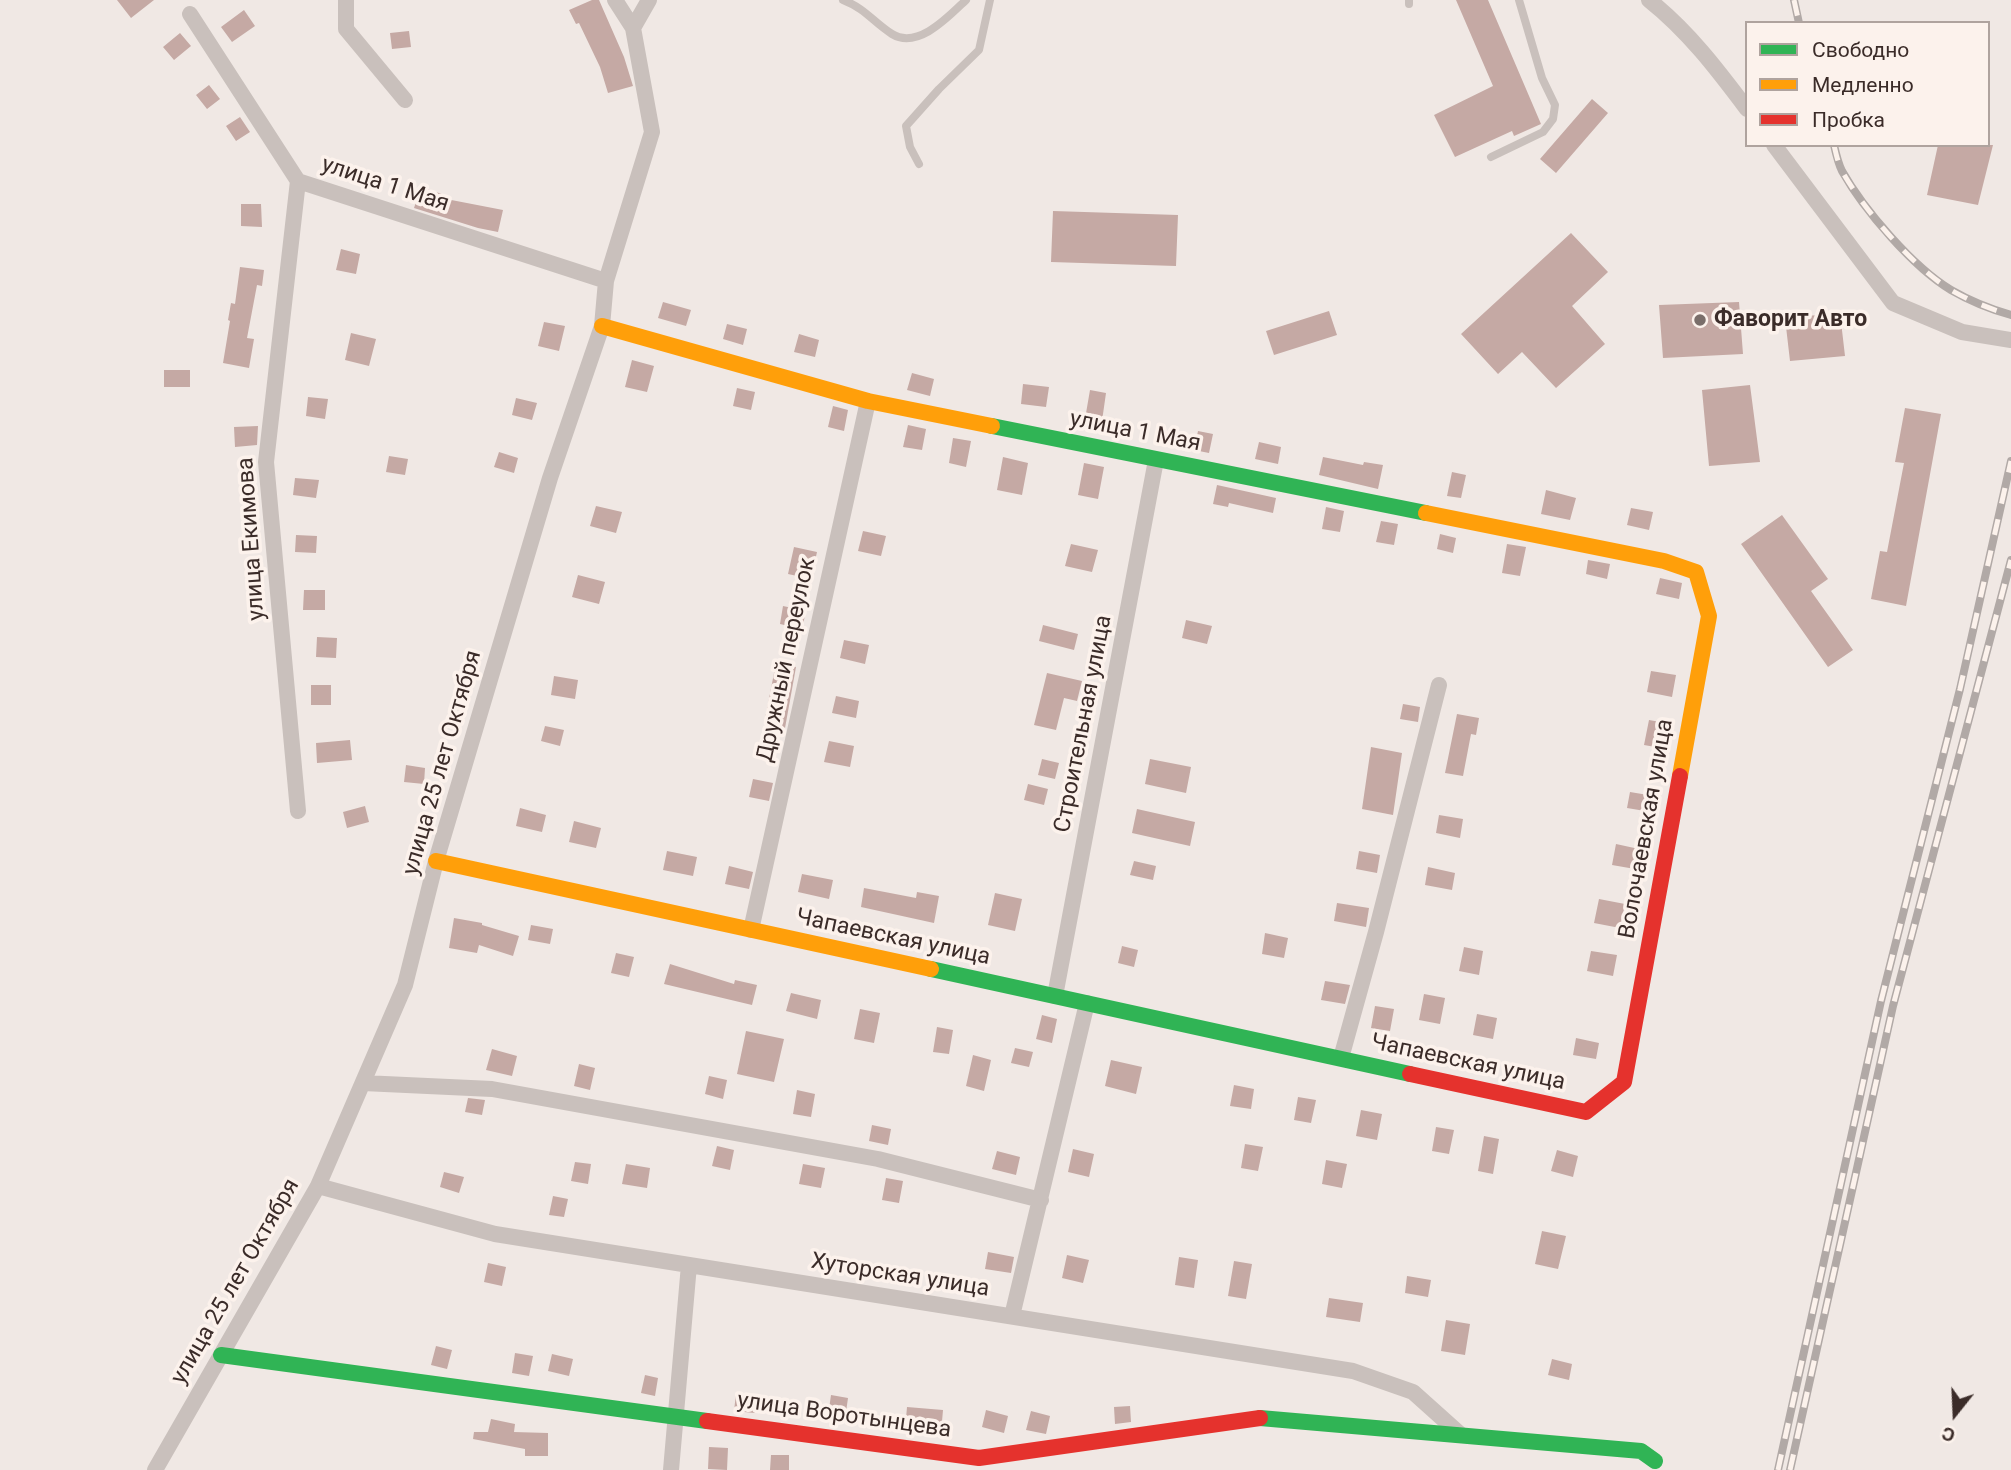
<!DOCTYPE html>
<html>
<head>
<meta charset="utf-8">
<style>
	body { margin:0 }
	#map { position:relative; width:2011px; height:1470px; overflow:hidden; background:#f0e8e4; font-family:Roboto,sans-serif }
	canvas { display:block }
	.legend { position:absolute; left:1745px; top:21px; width:245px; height:126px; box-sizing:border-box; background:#fcf2ec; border:2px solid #afa39e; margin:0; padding:9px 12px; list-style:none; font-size:21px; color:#3b2c29 }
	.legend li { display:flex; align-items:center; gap:14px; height:35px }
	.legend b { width:35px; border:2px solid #afa39e }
	.north { position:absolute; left:1920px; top:1379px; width:70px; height:70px; -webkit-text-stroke:5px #fcf2ec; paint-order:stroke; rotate:198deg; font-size:19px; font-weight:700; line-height:28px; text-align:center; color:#3b2c29 }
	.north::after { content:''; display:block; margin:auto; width:24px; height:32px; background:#3b2c29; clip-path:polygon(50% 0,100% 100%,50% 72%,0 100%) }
</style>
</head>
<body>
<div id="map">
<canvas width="2011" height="1470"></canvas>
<ul class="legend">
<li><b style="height:9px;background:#30b455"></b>Свободно</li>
<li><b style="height:9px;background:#ff9f0a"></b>Медленно</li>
<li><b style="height:9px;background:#e5322d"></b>Пробка</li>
</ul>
<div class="north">С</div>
</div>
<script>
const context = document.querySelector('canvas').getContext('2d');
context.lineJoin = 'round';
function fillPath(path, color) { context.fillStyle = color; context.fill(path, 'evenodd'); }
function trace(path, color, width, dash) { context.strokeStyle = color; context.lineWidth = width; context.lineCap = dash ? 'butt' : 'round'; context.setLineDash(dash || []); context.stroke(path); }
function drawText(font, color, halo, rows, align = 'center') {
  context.font = font + ' Roboto,sans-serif'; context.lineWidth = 7; context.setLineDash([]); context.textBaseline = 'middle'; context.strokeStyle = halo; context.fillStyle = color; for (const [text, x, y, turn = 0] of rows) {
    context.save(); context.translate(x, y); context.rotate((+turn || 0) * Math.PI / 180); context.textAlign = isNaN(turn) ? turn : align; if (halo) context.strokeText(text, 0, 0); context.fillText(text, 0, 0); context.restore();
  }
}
fillPath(new Path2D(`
	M117,0H154L131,18Z
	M592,0H599L624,57L633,86L608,93L600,67L579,23L576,24L569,10Z
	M1456,0H1488L1541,124L1514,136L1512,131L1455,157L1434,115L1493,86Z
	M244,10L255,26L232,42L221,27Z
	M409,31L411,47L392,49L390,33Z
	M180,33L191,46L174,60L163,47Z
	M209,85L220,99L207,109L196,95Z
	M1592,99L1608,113L1556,173L1540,159Z
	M240,117L250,132L236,141L226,126Z
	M1938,145H1993L1978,205L1927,195Z
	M421,187L442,194L441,198L503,210L498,232L478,228L414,208Z
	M241,204H261L262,227L241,226Z
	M1053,211L1178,215L1176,266L1051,262Z
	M1571,233L1608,272L1572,306L1605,344L1556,388L1522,352L1498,374L1461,334Z
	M341,249L360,254L356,274L336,270Z
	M240,267L264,270L262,286L257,285L247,338L254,339L249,368L223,363L230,321L228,320L231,303L235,304Z
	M663,302L691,310L686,326L658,318Z
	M1739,302L1743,354L1663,358L1659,305Z
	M1329,311L1337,335L1274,355L1266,331Z
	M1840,313L1845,356L1790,361L1785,318Z
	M544,322L565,326L559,351L538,346Z
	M727,324L747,329L743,345L723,339Z
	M351,333L376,339L369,366L345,360Z
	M799,334L819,340L815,357L794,352Z
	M632,360L654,366L647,392L625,387Z
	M164,370H190V387H164Z
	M912,373L934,379L930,396L907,390Z
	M1023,384L1049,387L1046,407L1021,404Z
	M1750,385L1760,462L1709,466L1702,390Z
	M737,388L755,392L751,410L733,406Z
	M1090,390L1106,393L1102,421L1085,419Z
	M308,397L328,399L325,419L306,416Z
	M516,398L537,403L532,420L512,415Z
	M833,406L848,410L844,431L828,427Z
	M1905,408L1941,414L1906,606L1871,599L1880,551L1887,552L1904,463L1895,462Z
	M908,425L926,429L922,450L903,447Z
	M258,426L257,445L235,447L234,427Z
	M1198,431L1213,434L1209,453L1194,450Z
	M953,438L971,441L966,467L949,463Z
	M1259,442L1281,447L1278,464L1255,459Z
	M499,452L518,458L514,473L494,467Z
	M389,456L408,459L405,475L386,472Z
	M1003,457L1028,463L1022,495L997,490Z
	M1323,457L1363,465L1364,462L1383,465L1378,489L1319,475Z
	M1084,463L1104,467L1098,499L1078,495Z
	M1452,472L1466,475L1461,498L1447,496Z
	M295,478L319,480L316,498L293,495Z
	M1217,485L1276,498L1273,513L1229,503L1228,507L1213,504Z
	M1546,490L1576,498L1570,520L1541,514Z
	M596,506L622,512L616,533L590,526Z
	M1326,507L1344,511L1340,532L1322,529Z
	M1631,508L1653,512L1649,530L1627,525Z
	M1782,515L1828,579L1811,591L1853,650L1828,667L1741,544Z
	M1381,521L1398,524L1394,545L1376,542Z
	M863,531L886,536L881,556L858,551Z
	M1440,534L1456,538L1453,553L1437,549Z
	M296,535L317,536L316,553L295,552Z
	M1071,544L1098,550L1092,572L1065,566Z
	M1507,544L1526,547L1520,576L1502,573Z
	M794,547L817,552L811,579L788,574Z
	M1588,560L1610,564L1607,579L1586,574Z
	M578,575L605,582L599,604L572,597Z
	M1660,578L1682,583L1679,599L1656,594Z
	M304,590H325V610H303Z
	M783,606L806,611L802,629L780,624Z
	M1186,620L1212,626L1207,644L1182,638Z
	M1043,625L1078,634L1074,650L1039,641Z
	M317,637L337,638L336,658L316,657Z
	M844,640L869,645L865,664L840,658Z
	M776,663L796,667L785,728L764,724Z
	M1651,671L1676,675L1672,697L1647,692Z
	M1047,673L1082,681L1077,701L1064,698L1056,730L1034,725Z
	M554,676L578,680L575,699L551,695Z
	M311,685H331V705H311Z
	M836,696L859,701L856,718L832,713Z
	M1403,704L1420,707L1418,722L1400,719Z
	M1457,714L1479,718L1476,735L1471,734L1463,776L1445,773Z
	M1649,720L1666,723L1661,748L1644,745Z
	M545,726L564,730L560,746L541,741Z
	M350,740L352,760L317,763L316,743Z
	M829,741L854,746L850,767L824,762Z
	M1371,747L1402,753L1393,815L1362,809Z
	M1042,759L1059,763L1055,779L1038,775Z
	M1150,759L1191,767L1186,793L1145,784Z
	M406,765L425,768L424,784L404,782Z
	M753,779L773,783L769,801L749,797Z
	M1028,784L1048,789L1044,805L1024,800Z
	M1630,792L1648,795L1645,811L1627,808Z
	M365,806L369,822L347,828L343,812Z
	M520,808L546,815L542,832L516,826Z
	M1137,809L1195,822L1190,846L1132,833Z
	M1439,815L1463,819L1460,838L1436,833Z
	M574,821L601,828L596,848L569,842Z
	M1616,844L1639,849L1635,869L1612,865Z
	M667,851L697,857L693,876L663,870Z
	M1359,851L1380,855L1377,873L1356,869Z
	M1134,861L1156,866L1153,880L1130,875Z
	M729,866L753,872L749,889L725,884Z
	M1428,867L1455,873L1452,890L1425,885Z
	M802,874L833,880L829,899L798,892Z
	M864,888L916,898L917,892L939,896L934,923L861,907Z
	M995,893L1022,899L1015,931L988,925Z
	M1599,899L1625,904L1620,928L1594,923Z
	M1337,903L1369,908L1366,927L1334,921Z
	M454,918L482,923V925L519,936L513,956L479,945L477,953L449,948Z
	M531,925L553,929L550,944L528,940Z
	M1265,933L1288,938L1284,958L1262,954Z
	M1122,946L1138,950L1134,967L1118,963Z
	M1464,947L1483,951L1479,975L1459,971Z
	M1591,951L1617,955L1613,976L1587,971Z
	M616,953L634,957L629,977L611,973Z
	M670,964L734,984L735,980L757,985L752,1005L664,984Z
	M1325,981L1350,985L1345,1004L1321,1000Z
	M791,993L821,1000L817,1019L786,1011Z
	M1424,994L1445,998L1440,1024L1419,1020Z
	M1375,1006L1394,1009L1390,1031L1371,1028Z
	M860,1009L880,1013L874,1043L854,1039Z
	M1477,1014L1497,1018L1493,1039L1473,1035Z
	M1042,1015L1057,1019L1052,1043L1036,1039Z
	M937,1027L953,1030L949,1054L933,1052Z
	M746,1031L784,1039L774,1082L737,1074Z
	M1576,1038L1599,1043L1596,1059L1573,1055Z
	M1015,1048L1033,1052L1029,1067L1011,1063Z
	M492,1049L517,1056L512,1076L486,1070Z
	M973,1055L991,1060L984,1091L966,1086Z
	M1111,1060L1142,1067L1136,1094L1105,1086Z
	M579,1064L595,1068L590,1090L574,1086Z
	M709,1076L727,1080L723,1099L705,1094Z
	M1234,1085L1254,1089L1251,1109L1230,1106Z
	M797,1090L815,1094L811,1117L793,1114Z
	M1298,1097L1316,1100L1311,1123L1294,1120Z
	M468,1098L485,1100L482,1115L465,1112Z
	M1361,1110L1382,1114L1377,1140L1356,1136Z
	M872,1125L891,1129L888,1145L869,1141Z
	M1436,1127L1454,1130L1449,1154L1432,1151Z
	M1484,1136L1499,1139L1493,1174L1478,1171Z
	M1245,1144L1263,1147L1258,1171L1241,1168Z
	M717,1146L734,1150L730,1170L712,1166Z
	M1073,1149L1094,1154L1089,1177L1068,1172Z
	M1557,1150L1578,1156L1573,1177L1551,1171Z
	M997,1151L1020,1157L1016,1175L992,1169Z
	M1326,1160L1347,1164L1342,1188L1322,1184Z
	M575,1162L591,1164L588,1184L571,1181Z
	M626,1164L650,1168L647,1188L622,1184Z
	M803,1164L825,1168L821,1188L799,1184Z
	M444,1172L464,1177L459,1193L440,1187Z
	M886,1178L903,1181L899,1203L882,1200Z
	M553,1196L568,1199L564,1217L549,1215Z
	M1542,1231L1566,1236L1558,1269L1535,1264Z
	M988,1252L1014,1257L1011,1273L985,1269Z
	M1067,1255L1089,1260L1083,1283L1062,1278Z
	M1179,1257L1198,1260L1194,1288L1175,1285Z
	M1234,1261L1252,1264L1246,1299L1228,1296Z
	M488,1263L506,1267L502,1286L484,1282Z
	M1407,1276L1431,1280L1428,1297L1405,1293Z
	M1329,1298L1363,1303L1360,1322L1326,1317Z
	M1446,1320L1470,1324L1465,1355L1441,1351Z
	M436,1346L452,1350L447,1369L431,1365Z
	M515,1353L533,1356L529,1376L512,1373Z
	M552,1354L573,1359L569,1376L548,1371Z
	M1552,1359L1572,1364L1569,1380L1548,1375Z
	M645,1375L658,1378L655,1396L641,1393Z
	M736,1394L757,1397L755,1413L734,1411Z
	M831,1395L848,1398L845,1419L828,1416Z
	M1130,1406L1131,1422L1115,1424L1114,1407Z
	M907,1407L943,1410L941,1433L905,1430Z
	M986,1410L1008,1416L1004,1433L982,1427Z
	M1031,1411L1050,1416L1046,1434L1026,1430Z
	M491,1419L515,1424L514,1432L548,1433V1456H525V1449L473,1439L474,1432H488Z
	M709,1447L728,1448L727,1470L708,1469Z
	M771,1455H789V1470H770Z`), '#c5a9a4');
trace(new Path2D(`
	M843,0C866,9 873,22 892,34C918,50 949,16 966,0
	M1409,0V4
	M1491,157L1543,132L1553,119L1555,105L1542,78L1519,0
	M919,164L910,147L906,126L939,89L979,50L990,0`), '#c9c0bc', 8);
trace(new Path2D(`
	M346,0V29L405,100
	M1649,0C1688,31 1717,69 1747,109
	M190,14L298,181L606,281
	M633,28L649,0
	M1774,145L1893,303L1962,332L2011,340
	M298,181L266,462L298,811
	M751,930L868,401
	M1055,996L1156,460
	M1341,1058L1376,932L1439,685
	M363,1083L492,1089L878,1159L1041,1200
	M318,1186L495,1234L1353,1371L1413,1392L1461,1435
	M1012,1316L1087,1003
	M155,1470L318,1186L405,985L436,861L550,478L602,326L606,281L652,132L633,28L615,0
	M671,1470L689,1265`), '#c9c0bc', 16);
trace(new Path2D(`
	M992,426L1426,513
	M931,969L1410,1074
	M221,1355L707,1421
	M1260,1418L1641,1451L1655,1461`), '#30b455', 16);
trace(new Path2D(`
	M602,326L868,401L992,426
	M1426,513L1664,561L1696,572L1709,616L1680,776
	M436,861L931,969`), '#ff9f0a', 16);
trace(new Path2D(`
	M1410,1074L1586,1112L1624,1082L1680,776
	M707,1421L979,1458L1260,1418`), '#e5322d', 16);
const rail = new Path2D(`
	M1794,0L1799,23
	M1834,145C1836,154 1838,163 1842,171C1864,210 1913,267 1951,290C1970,301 1990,309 2011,315
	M1778,1470L1881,1001L1960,689L2011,461
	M1790,1470L1893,1006L2011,560`);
trace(rail, '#b1a9a6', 8);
trace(rail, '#fcf2ec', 5, [16]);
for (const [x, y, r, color] of [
	[1700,320,7,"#7a6e6a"]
]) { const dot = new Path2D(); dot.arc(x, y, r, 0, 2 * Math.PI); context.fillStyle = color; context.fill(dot); trace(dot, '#fcf2ec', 2.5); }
drawText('23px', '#3b2c29', '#fcf2ec', [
	["улица 1 Мая",385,185,18],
	["улица 1 Мая",1135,432,11],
	["улица Екимова",252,539,-94],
	["Дружный переулок",787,660,-78],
	["Строительная улица",1084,724,-79],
	["улица 25 лет Октября",443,763,-74],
	["Волочаевская улица",1647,829,-80],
	["Чапаевская улица",893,938,12],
	["Чапаевская улица",1468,1063,12],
	["Хуторская улица",900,1276,9],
	["улица 25 лет Октября",236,1282,-60],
	["улица Воротынцева",844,1416,8]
]);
drawText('bold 23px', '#3b2c29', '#fcf2ec', [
	["Фаворит Авто",1714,320]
], 'left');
</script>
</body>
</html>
